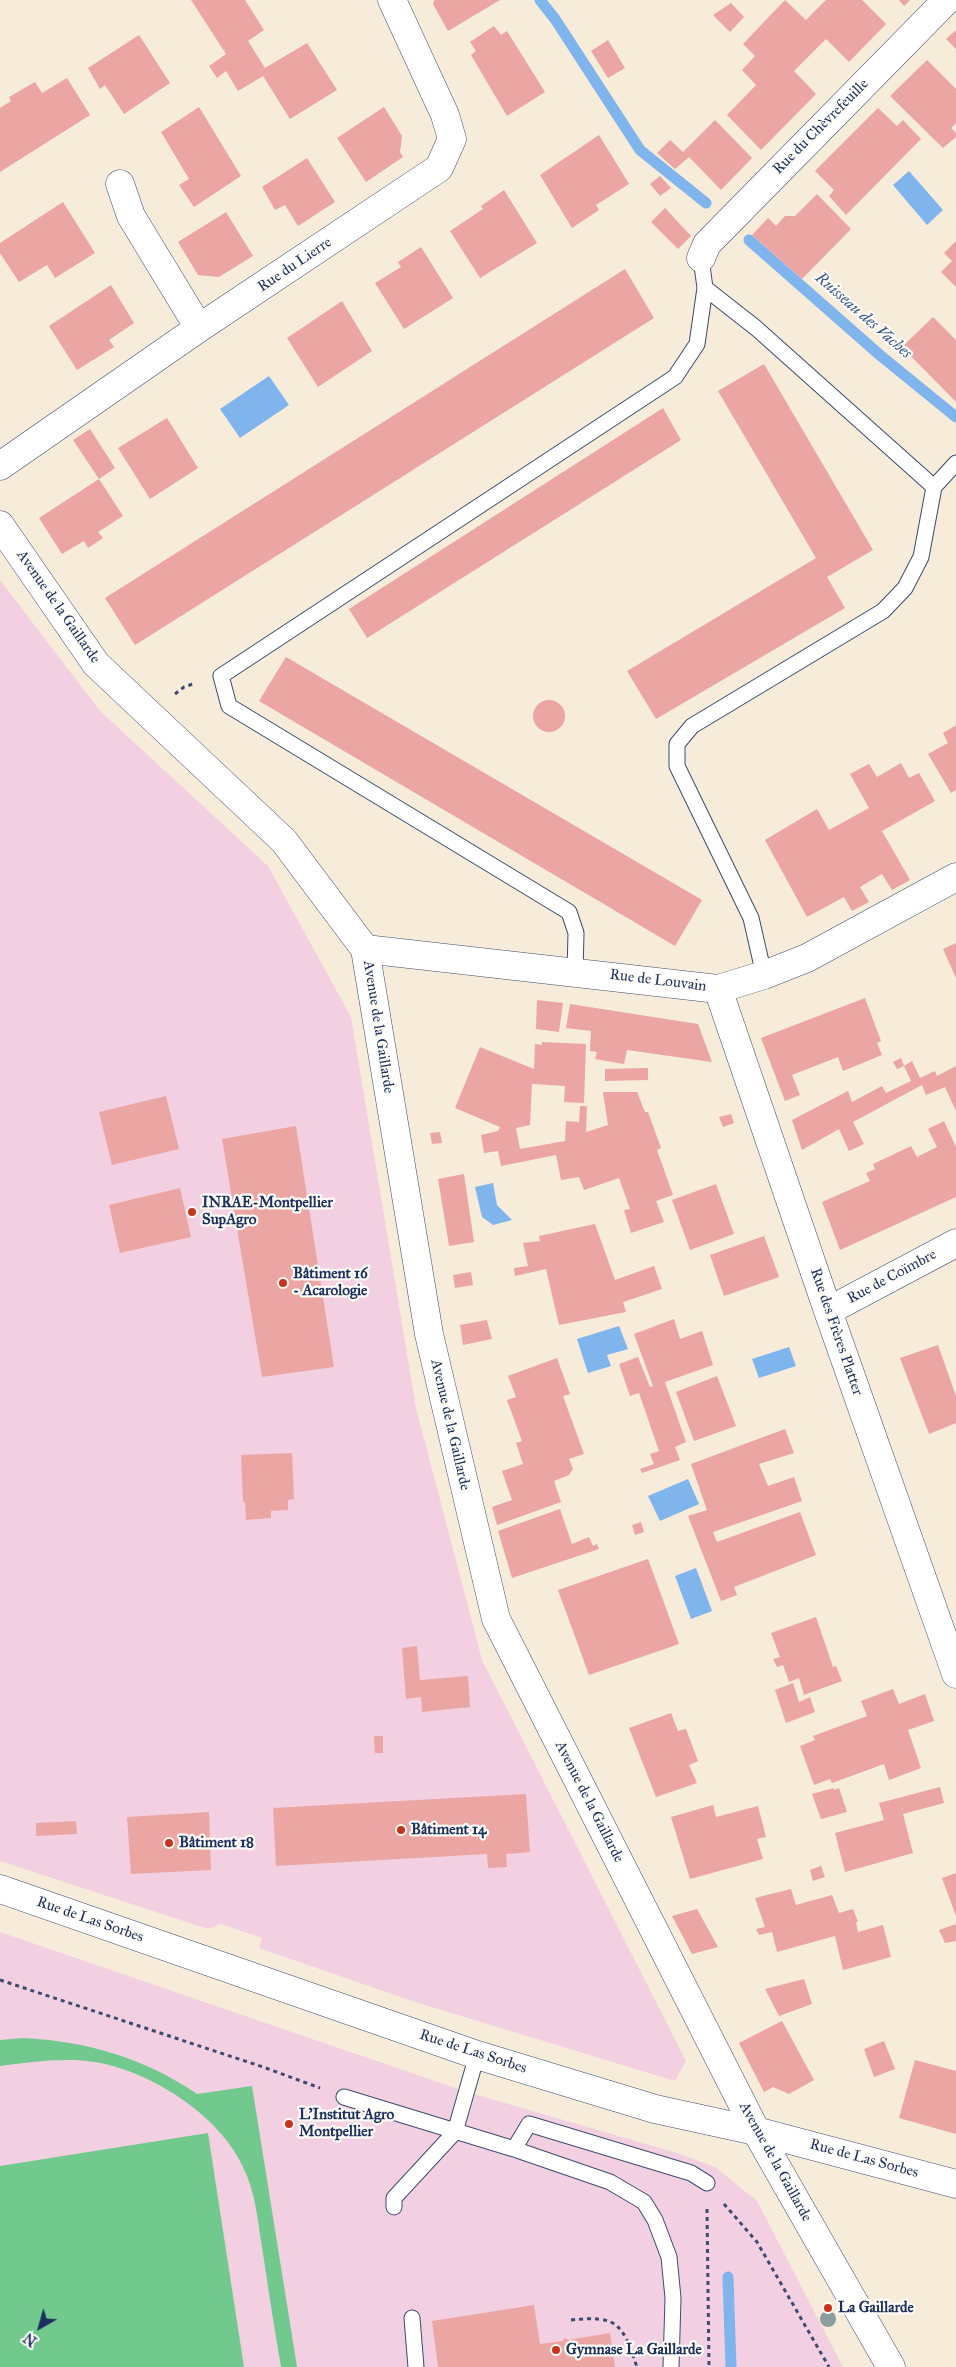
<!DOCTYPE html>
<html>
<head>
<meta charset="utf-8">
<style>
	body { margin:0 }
	#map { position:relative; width:956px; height:2367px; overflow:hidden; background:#f7ebd9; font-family:"IM FELL Great Primer",serif }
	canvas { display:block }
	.north { position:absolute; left:15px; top:2302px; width:50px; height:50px; -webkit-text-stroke:4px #fdfcf7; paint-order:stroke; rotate:218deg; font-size:14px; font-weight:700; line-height:20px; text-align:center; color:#1b2f5e }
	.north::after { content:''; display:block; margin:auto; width:18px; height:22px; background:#1b2f5e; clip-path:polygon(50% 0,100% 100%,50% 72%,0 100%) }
</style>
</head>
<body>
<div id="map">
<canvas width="956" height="2367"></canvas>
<div class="north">N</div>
</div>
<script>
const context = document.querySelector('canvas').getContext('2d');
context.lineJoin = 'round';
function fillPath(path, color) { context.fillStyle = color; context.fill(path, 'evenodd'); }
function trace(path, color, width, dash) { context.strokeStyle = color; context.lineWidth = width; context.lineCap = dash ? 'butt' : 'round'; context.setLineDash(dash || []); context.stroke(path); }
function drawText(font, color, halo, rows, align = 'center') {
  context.font = font + ' "IM FELL Great Primer",serif'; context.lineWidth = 4.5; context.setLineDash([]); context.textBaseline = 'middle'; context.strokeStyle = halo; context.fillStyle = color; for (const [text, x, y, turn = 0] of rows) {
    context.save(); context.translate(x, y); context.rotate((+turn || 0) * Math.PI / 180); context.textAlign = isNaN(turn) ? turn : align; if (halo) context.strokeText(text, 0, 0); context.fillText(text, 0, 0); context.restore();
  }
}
fillPath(new Path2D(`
	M0,580L100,711L268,866L351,1017L416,1408L482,1660L686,2061L675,2081L412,2001L259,1948L262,1938L221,1924L208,1929L0,1861Z
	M0,1932L467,2092L677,2153L715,2167L757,2201L843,2367H0Z`), '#f2d0e2');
fillPath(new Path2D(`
	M23,2038C86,2041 145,2058 197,2094L252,2086L297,2367H281C274,2327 268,2287 262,2247C258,2223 256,2198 247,2176C226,2119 154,2072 95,2062C67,2057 28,2062 0,2066V2040Z
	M208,2133L244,2367H0V2166Z`), '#72c98e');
fillPath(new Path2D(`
	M909,171L943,210L927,225L893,185Z
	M269,376L289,405L240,438L220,409Z
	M493,1183L497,1205L512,1220L493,1225L482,1217L475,1187Z
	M619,1326L628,1349L607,1355L611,1366L588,1373L577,1339Z
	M789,1347L796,1366L759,1378L752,1359Z
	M688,1479L699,1504L660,1521L648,1496Z
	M696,1568L712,1611L691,1619L675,1576Z`), '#7fb4ed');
trace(new Path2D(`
	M540,0L555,19L640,150L706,203
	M749,240L881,356L956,417
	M728,2277L731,2367`), '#7fb4ed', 11);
fillPath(new Path2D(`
	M191,0H245L264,30L248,41L265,68L307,43L337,90L290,119L263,76L238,91L226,71L217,78L209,66L226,54Z
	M434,0H500L448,31L433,4Z
	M785,0L806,20L826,0H862L886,24L849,62L826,39L794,71L816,94L761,150L727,115L756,85L742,70L755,56L743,44Z
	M899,0H910L904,6Z
	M731,3L744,17L730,32L713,15Z
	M494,26L501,35L507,31L545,92L507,116L471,55L476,51L470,42Z
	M956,30V49L946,39Z
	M139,35L170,83L124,114L105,85L100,89L88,68Z
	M608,40L625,68L608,78L591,51Z
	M927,60L956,89V123L951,128L956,133V137L943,148L890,96Z
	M67,78L90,115L0,172V108L11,101L9,97L35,82L42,93Z
	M199,107L241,176L194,207L179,185L189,179L161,132Z
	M384,107L402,136L400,152L403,157L366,182L337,138Z
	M878,108L897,126L903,120L921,139L846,215L829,196L834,190L815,171Z
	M715,120L752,158L721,190L689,157L675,169L657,153L670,140L683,152Z
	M599,135L629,184L596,205L599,210L572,228L540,175Z
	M307,158L335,202L298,226L285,205L275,210L262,187Z
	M660,176L671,188L660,196L650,184Z
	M504,190L537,243L480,278L450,231L483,209L481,206Z
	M817,194L851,229L802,279L752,235L768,218L776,226L785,216H795Z
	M63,202L95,253L55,278L47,265L19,282L0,253V243Z
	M665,208L691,236L678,249L651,222Z
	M226,212L253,256L219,277L198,275L178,242Z
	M956,241V287L941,272L952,261L944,253Z
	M421,247L453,298L404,329L375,283L401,267L398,262Z
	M625,269L654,318L135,645L105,598Z
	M111,285L134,323L109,340L114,347L77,370L49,326Z
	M342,301L372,351L318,387L287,338Z
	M933,317L956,340V402L902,347Z
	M764,364L873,550L827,577L845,608L656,719L627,671L816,558L718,391Z
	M663,408L681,440L367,638L349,609Z
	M167,418L198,468L150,499L118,448Z
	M90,429L115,468L99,479L73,440Z
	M99,479L123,516L98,532L103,538L88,548L84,541L62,554L39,518Z
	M286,657L702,900L675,946L259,701Z
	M533 716a16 16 0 1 1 32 0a16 16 0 1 1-32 0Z
	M956,725V790L951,793L928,754L948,743L943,733Z
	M901,763L909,778L919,773L935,801L882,831L910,880L892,890L882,874L860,887L869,902L852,911L844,897L807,917L765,840L817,809L829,830L869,808L850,774L869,764L877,777Z
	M956,943V978L943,949Z
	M865,998L881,1041L877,1043L882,1055L843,1071L838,1057L792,1075L800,1095L785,1101L761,1038Z
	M537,1000L563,1003L559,1032L536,1029Z
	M570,1004L698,1024L712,1062L627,1050L624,1064L595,1059L597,1052L590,1051L591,1031L566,1028Z
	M542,1042L586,1044L584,1103L564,1102L565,1086L532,1084L530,1125L516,1128L520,1149L565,1141L566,1121L579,1122L580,1106H587L586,1132L608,1125L603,1092H637L645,1112H648L661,1148L657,1150L673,1195L656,1201L664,1222L631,1233L624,1210L630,1209L619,1178L584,1190L579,1177L561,1180L556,1155L501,1166L498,1151L484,1153L481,1135L498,1131L500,1127L455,1108L480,1047L534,1069L535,1044L542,1045Z
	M901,1058L904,1066L897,1069L893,1062Z
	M912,1061L920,1078L935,1071L937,1076L956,1066V1111L945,1087L926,1095L922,1085L853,1122L864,1144L849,1151L839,1129L802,1150L792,1120L848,1091L852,1102L882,1086L886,1093L911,1081L904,1066Z
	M648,1068V1080L605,1081V1069Z
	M166,1096L179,1149L112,1165L99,1112Z
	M731,1114L734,1123L723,1127L719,1117Z
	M944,1121L956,1147V1197L840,1250L822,1202L870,1181L866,1173L875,1169L873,1164L911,1146L917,1157L937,1147L928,1129Z
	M296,1126L334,1367L262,1377L222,1139Z
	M440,1132L442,1143L432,1144L430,1133Z
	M464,1174L474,1242L449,1246L438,1179Z
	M716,1184L734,1234L690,1250L672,1200Z
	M180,1188L191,1237L120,1253L109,1205Z
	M595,1224L615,1280L654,1266L662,1289L623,1302L626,1312L559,1325L546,1269L515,1276L514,1268L528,1266L523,1243L540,1241L539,1236Z
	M764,1236L779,1277L724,1296L710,1255Z
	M471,1272L473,1285L455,1288L453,1275Z
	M674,1319L680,1339L702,1331L713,1365L665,1382L686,1442L675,1447L680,1460L642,1473L640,1469L654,1464L650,1454L659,1451L639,1393L630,1396L619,1364L638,1357L650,1387L653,1386L634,1334Z
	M487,1320L492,1339L463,1345L460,1325Z
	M938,1345L956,1396V1423L929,1434L900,1358Z
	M557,1358L570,1394L563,1396L584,1454L569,1459L573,1469L569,1475L554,1481L561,1502L497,1525L492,1507L512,1500L502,1471L523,1464L516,1443L522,1441L507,1400L516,1397L508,1376Z
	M717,1376L736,1426L694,1441L676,1392Z
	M785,1429L794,1453L759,1464L768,1486L794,1477L802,1501L713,1532L717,1542L800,1512L816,1555L734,1587L737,1595L721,1601L688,1516L707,1510L691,1464Z
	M292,1453L294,1499L288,1500V1510L271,1511V1518L246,1520L245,1502H243L241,1455Z
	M560,1509L572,1544L589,1537L593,1546L597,1544L599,1549L512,1578L498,1531Z
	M641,1522L644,1532L635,1535L632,1525Z
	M648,1559L679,1644L589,1675L558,1590Z
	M816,1617L833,1667L836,1666L842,1681L804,1695L799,1678L789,1682L783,1665L777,1667L773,1659L780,1657L771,1633Z
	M417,1646L420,1680L468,1676L470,1707L422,1712L421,1697L406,1699L402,1648Z
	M793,1683L799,1702L810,1697L815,1712L786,1723L775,1690Z
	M893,1689L899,1704L925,1694L934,1721L908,1730L921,1768L889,1780L884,1764L832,1783L830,1779L814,1785L800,1746L815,1740L813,1736L867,1716L861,1701Z
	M671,1713L678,1731L686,1729L698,1761L689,1765L697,1783L656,1797L629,1728Z
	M374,1736H383V1753H375Z
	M940,1787L944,1803L903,1814L913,1853L845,1872L835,1833L884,1820L879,1803Z
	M834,1788V1790L839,1788L847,1812L821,1819L812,1794Z
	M526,1794L530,1852L506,1854L507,1867L488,1868L487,1854L276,1866L273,1808Z
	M713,1805L716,1817L758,1806L766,1837L757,1839L763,1859L690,1879L671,1817Z
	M209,1812L211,1870L131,1874L127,1817Z
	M76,1821L77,1834L36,1836V1823Z
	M821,1866L825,1877L813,1881L810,1870Z
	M956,1873V1916L942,1878Z
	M791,1889L796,1905L832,1895L839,1913L853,1909L858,1922H856L858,1932L883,1925L891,1957L843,1970L835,1936L777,1952L772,1932L759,1935L756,1929L765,1927L755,1898Z
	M697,1909L718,1947L692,1954L672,1916Z
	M956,1924V1941L945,1943L939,1930Z
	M804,1979L812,2004L779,2016L765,1989Z
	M782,2021L814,2080L789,2094L773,2087L764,2092L739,2043Z
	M884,2041L895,2069L874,2077L864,2049Z
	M915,2060L956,2071V2134L899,2118Z
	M534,2305L540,2344L562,2341L565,2338L568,2340L610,2333L615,2367H438L432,2321Z`), '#eba5a3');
const service = new Path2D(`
	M705,288L756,328L934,487L921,557L905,588L883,611L692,726L677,744V766L751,918L764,975
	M934,487L956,463
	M575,972L576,933L569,912L229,706L221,676L675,377L697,344L705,288L701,258
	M344,2097L514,2149L610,2182L644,2202L655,2220L669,2257L673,2298L671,2367
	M514,2149L529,2124L691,2173L707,2183
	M394,2207V2198L455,2132L477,2055
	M412,2318L416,2367`);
const minor = new Path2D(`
	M120,184L131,216L199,328
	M701,258L707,244L947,0
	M0,466L199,328L439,168L452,139L445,115L392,0
	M365,949L718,989L764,975L807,958L956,877
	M718,989L828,1311L956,1674
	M828,1311L956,1243`);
const tertiary = new Path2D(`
	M0,525L96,664L284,841L365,949L429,1334L496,1619L756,2131L891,2367
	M0,1889L477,2055L655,2109L756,2131L956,2184`);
trace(service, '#3c4b70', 17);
trace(minor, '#3c4b70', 29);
trace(tertiary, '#3c4b70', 29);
trace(new Path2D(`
	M175,694L184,687L196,683
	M0,1980L263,2067L320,2088
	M724,2204L757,2242L829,2367
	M707,2209L709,2367
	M571,2320C619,2315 622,2324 637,2367`), '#3c4b70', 3, [4, 4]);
trace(service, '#fff', 15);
trace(minor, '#fff', 28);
trace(tertiary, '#fff', 28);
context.fillStyle = '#8c9d9d';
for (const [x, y] of [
	[828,2319]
]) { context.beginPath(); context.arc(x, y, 8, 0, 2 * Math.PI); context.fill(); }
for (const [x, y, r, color] of [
	[192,1212,5,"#c8321e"],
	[283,1283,5,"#c8321e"],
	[401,1830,5,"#c8321e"],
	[169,1843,5,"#c8321e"],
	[289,2124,5,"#c8321e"],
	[828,2308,5,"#c8321e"],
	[556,2350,5,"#c8321e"]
]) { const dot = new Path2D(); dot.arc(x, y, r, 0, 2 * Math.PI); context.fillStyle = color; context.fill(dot); trace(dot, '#fdfcf7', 2); }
drawText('15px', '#1b2f5e', '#fdfcf7', [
	["Rue du Chèvrefeuille",821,127,-45],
	["Rue du Lierre",295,265,-34],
	["Avenue de la Gaillarde",58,607,55],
	["Rue de Louvain",658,981,7],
	["Avenue de la Gaillarde",378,1027,81],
	["Rue de Coïmbre",892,1277,-28],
	["Rue des Frères Platter",836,1332,71],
	["Avenue de la Gaillarde",450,1425,77],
	["Avenue de la Gaillarde",589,1802,63],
	["Rue de Las Sorbes",90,1920,19],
	["Rue de Las Sorbes",473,2052,18],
	["Rue de Las Sorbes",864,2159,15],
	["Avenue de la Gaillarde",775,2162,61]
]);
drawText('bold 15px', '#1b2f5e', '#fdfcf7', [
	["INRAE-Montpellier",202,1203],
	["SupAgro",202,1220],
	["Bâtiment 16",293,1274],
	["- Acarologie",293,1291],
	["Bâtiment 14",411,1830],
	["Bâtiment 18",179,1843],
	["L'Institut Agro",299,2115],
	["Montpellier",299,2132],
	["La Gaillarde",838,2308],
	["Gymnase La Gaillarde",566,2350]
], 'left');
drawText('italic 16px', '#395789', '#fdfcf7', [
	["Ruisseau des Vaches",863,316,41]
]);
</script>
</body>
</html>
